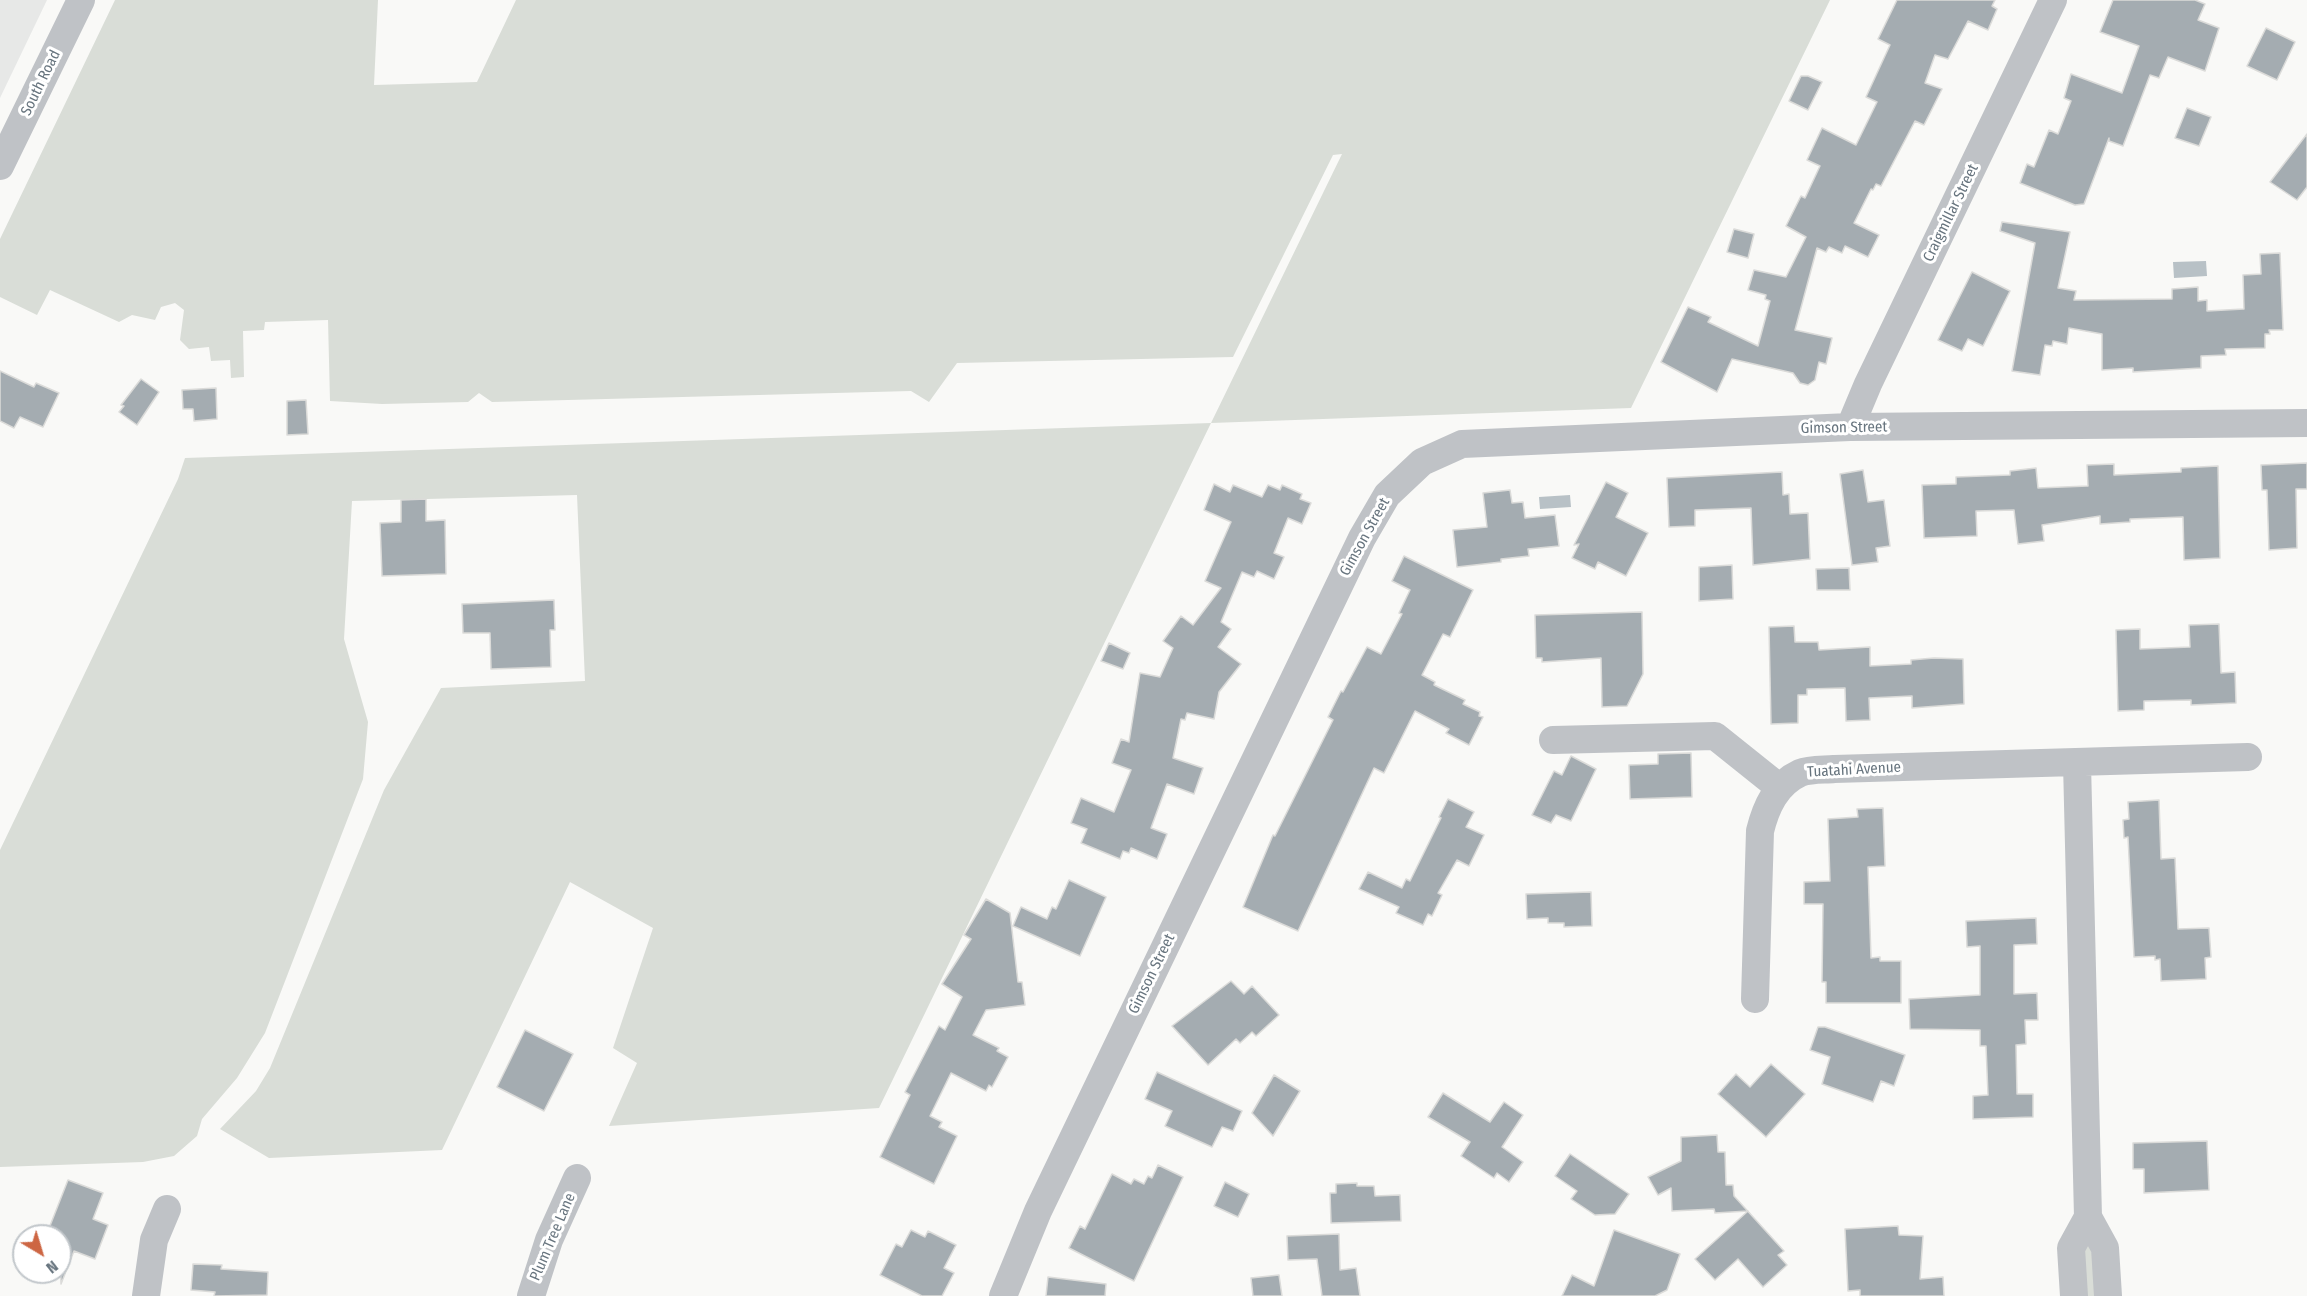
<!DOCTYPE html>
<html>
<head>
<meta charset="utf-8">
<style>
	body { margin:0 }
	#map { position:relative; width:2307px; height:1296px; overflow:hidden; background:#f9f9f7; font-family:"Fira Sans Condensed",sans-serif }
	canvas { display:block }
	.north { position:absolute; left:12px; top:1224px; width:60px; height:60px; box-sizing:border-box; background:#fff; border:2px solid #c2c7cb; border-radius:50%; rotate:142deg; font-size:16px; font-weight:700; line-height:24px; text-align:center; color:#67747e }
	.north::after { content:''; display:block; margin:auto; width:21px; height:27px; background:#cd6643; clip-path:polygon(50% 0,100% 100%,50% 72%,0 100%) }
</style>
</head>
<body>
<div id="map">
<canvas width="2307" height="1296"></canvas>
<div class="north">N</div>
</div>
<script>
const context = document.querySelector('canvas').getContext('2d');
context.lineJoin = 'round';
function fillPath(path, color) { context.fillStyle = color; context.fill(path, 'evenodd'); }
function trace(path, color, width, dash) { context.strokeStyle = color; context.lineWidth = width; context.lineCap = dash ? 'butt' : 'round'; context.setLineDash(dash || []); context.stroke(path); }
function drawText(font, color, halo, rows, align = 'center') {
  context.font = font + ' "Fira Sans Condensed",sans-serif'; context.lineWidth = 6; context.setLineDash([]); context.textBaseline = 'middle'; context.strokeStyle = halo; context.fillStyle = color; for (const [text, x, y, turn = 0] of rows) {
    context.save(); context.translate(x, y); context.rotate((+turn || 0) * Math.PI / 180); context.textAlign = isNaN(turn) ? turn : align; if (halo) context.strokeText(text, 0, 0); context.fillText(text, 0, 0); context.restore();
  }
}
fillPath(new Path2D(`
	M0,0H47L0,98Z`), '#e7e8e7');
fillPath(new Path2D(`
	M115,0H378L374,85L477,82L516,0H1830L1631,408L1211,423L879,1108L609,1126L637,1063L613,1048L653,928L570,882L442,1150L269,1158L220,1129L256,1091L270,1068L384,790L441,688L585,681L577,495L352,501L344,639L368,722L363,779L265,1033L237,1078L202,1119L197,1136L174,1156L143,1162L0,1167V850L178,479L185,458L1211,423L1342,154L1333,155L1233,357L957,363L929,402L911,391L492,402L479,393L468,402L382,404L330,401L328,320L265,322L264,330L243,331L244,377L231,378L230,360L211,361L209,347L189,349L180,340L184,310L175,303L161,307L155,320L132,315L119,322L50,290L37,315L0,297V239Z
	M2091,1235L2099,1296H2081L2082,1238Z`), '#d9ddd7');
fillPath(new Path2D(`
	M2206,261L2207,276L2174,278L2173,262Z
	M1570,495L1571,507L1540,509L1539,497Z`), '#b8c1c6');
const building = new Path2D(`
	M1897,0H1995L1992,6L1997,9L1988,30L1968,21L1948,59L1935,55L1925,83L1942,89L1924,125L1915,121L1881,186L1876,184L1873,190L1871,189L1854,223L1879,235L1868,257L1845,246L1842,253L1829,247L1826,252L1817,248L1795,330L1832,338L1826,364L1819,362L1815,380L1808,385L1800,383L1793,373L1732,359L1717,392L1661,362L1688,307L1711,317L1708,322L1758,346L1770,301L1765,299L1766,295L1748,290L1754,270L1786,277L1806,237L1786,226L1801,196L1805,198L1820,166L1807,160L1822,128L1856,145L1877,102L1866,97L1890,45L1878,39Z
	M2113,0H2195L2205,4L2198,20L2219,28L2205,71L2168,57L2159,78L2150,75L2123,146L2109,141V138L2084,204L2075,205L2020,183L2027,164L2034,167L2049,130L2058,134L2071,101L2064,98L2071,74L2122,93L2139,46L2100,32Z
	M2266,28L2295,42L2277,80L2247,66Z
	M1801,76H1808L1822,82L1808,110L1789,101Z
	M2187,108L2211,117L2199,146L2175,138Z
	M2307,134V187L2297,200L2270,182Z
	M2002,222L2070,232L2058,288L2076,291L2074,300L2172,299V289L2198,287V301L2207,300V311L2244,309L2243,275L2261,274L2260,254L2280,253L2283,330H2269L2270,334H2265V348L2225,349L2226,355L2201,356V368L2133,372V368L2102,370V334L2069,328L2067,344L2053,341L2052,346L2045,345L2040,375L2012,371L2035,243L2000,231Z
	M1734,229L1754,234L1748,258L1727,252Z
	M1972,272L2010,291L1983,346L1968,339L1962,351L1938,340Z
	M0,371L34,387L36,383L59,393L43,427L20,417L14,428L0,421Z
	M141,379L159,392L137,425L119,412L124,406L121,405Z
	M216,388L217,419L194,421L193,409H183L182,390Z
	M306,400L308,434L287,435V401Z
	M2307,463V489H2296L2297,548L2269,550L2267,490H2262L2261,465Z
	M2114,464V475L2181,472V468L2218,466L2220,558L2184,560L2183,517L2130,519V522L2100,524V516L2042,525L2044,541L2018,544L2014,510L1976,511L1977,536L1924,538L1922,485L1956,484V477L2010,475V471L2036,468L2038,488L2088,486L2087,465Z
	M1863,470L1868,502L1884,500L1890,546L1876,548L1878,562L1852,565L1840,474Z
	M1782,472L1783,495L1789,494L1790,514L1808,513L1810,559L1753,565L1751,508L1695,510V526L1669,527L1667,478Z
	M1606,482L1628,493L1616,517L1648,533L1626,576L1598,562L1595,569L1572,558L1579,544L1574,545Z
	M1214,484L1230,492L1233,485L1262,497L1268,485L1280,490L1282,485L1302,494L1300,499L1311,503L1302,524L1288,518L1274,553L1284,557L1274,579L1257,571L1254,577L1242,572L1221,622L1231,629L1218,647L1241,664L1219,692L1214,719L1187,713L1185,720L1181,719L1173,758L1203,768L1194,794L1167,784L1151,828L1167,834L1157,859L1131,848L1129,853L1123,851L1120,859L1081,843L1087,829L1071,823L1081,798L1114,812L1131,770L1112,763L1121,739L1129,742L1140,673L1160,677L1173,648L1163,641L1181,616L1193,625L1221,588L1205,581L1231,522L1204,510Z
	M1510,490L1512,503L1523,502L1525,518L1555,515L1559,546L1528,549L1529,556L1501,559V562L1457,567L1453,530L1487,527L1483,493Z
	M426,499V521L445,520L446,574L382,576L380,523L401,522V500Z
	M1404,556L1473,590L1450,637L1443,634L1422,675L1435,682L1434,685L1465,700L1463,704L1480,712L1479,716L1483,717L1469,745L1446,733L1449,729L1415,711L1384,773L1374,768L1298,931L1243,907L1273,835L1275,836L1333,720L1328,717L1341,691L1343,692L1367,647L1381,654L1402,614L1399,613L1410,590L1392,581Z
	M1732,565L1733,599L1699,601V567Z
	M1849,568L1850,590H1817L1816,569Z
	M554,600L555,630H550L551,667L491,669L490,633H463L462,604Z
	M1642,612L1643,674L1627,706L1602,707L1601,658L1542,662V658H1536L1535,615Z
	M2219,624L2221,673L2235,672L2236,703L2191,705V700L2144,701V710L2118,711L2116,630L2140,629V649L2190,647L2189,625Z
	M1794,626L1795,642H1818L1819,650L1870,647V666L1911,664V660L1934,658L1963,659L1964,704L1912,708V696L1869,698L1870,720L1846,721L1845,688L1807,689V695H1798V723L1771,724L1769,627Z
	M1109,643L1130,653L1123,669L1101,661Z
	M1691,753L1692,797L1630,799L1629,765L1658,764V754Z
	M1571,756L1596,769L1571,821L1556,815L1551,823L1532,815L1554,771L1562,775Z
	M1448,799L1474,812L1466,827L1484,835L1469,866L1457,860L1438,893L1442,895L1432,916L1428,914L1423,925L1396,913L1399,907L1359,889L1368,872L1402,888L1406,879L1410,881L1441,818L1439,817Z
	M2159,800L2161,859L2175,858L2178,929L2209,928L2211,957L2205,958L2206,979L2161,981L2160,959L2155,960V956L2134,957L2128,837L2124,838L2123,820L2129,819L2128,802Z
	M1883,808L1885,866L1868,867L1871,958L1880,957V961H1901V1003H1826V982H1822L1823,904H1804V882L1830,881L1828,819L1858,817L1857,809Z
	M1069,880L1106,897L1080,956L1013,926L1021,907L1047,919L1052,907L1056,909Z
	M1591,892L1592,926L1564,927V923H1548V918L1527,919L1526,894Z
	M986,899L1010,913L1018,982H1022L1025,1005L986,1010L973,1035L999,1048L997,1051L1008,1057L992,1087L989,1085L986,1091L951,1073L930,1116L942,1122L939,1127L957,1136L934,1184L880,1157L910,1095L905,1092L939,1026L945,1030L962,997L942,984L971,939L964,935Z
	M2036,918L2037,944L2014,945V994L2037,993L2038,1020H2025L2026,1044L2016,1045L2017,1094H2033V1117L1973,1119V1096L1988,1095L1986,1046H1980V1030L1910,1029L1909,999L1980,995V946L1967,947L1966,921Z
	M1231,981L1244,994L1252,986L1279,1015L1256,1036L1252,1032L1240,1043L1236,1039L1208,1065L1172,1026Z
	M1818,1027H1825L1905,1055L1894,1086L1881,1081L1873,1102L1822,1084L1830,1057L1810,1050Z
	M525,1030L573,1054L544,1111L497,1087Z
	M1771,1064L1805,1094L1766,1137L1718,1094L1736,1074L1750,1087Z
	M1157,1072L1242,1111L1233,1131L1222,1127L1212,1147L1165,1126L1172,1111L1145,1099Z
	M1274,1075L1300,1091L1273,1136L1252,1113Z
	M1443,1093L1490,1122L1504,1102L1523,1115L1502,1147L1523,1162L1509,1182L1497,1173L1494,1178L1461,1156L1470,1142L1428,1117Z
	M1717,1135L1718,1152H1725L1726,1185H1733L1734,1196L1784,1251L1778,1255L1787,1265L1763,1287L1738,1259L1715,1280L1695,1259L1748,1211L1715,1213L1714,1209L1672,1211L1671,1188L1658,1195L1648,1177L1681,1161V1137Z
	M2207,1141L2209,1190L2144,1193V1169H2133V1143Z
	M1570,1154L1629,1194L1615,1214L1595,1215L1571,1199L1577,1191L1555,1176Z
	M1158,1165L1183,1177L1134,1281L1069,1248L1080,1226L1085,1229L1112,1174L1131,1184L1134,1179L1144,1184L1148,1176L1152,1178Z
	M68,1180L103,1193L93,1219L108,1225L95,1259L74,1251L61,1284L60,1236H46Z
	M1225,1182L1249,1194L1238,1217L1214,1206Z
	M1357,1183V1186H1374L1375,1196L1400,1195L1401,1221L1331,1223L1330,1193H1336V1184Z
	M1898,1226L1899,1235L1923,1236L1920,1279L1943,1277L1944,1296H1860V1290L1848,1291L1845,1229Z
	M911,1230L925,1237L928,1231L956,1245L944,1268L954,1273L942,1296H922L880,1275L896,1244L902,1247Z
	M1614,1230L1680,1254L1667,1290L1655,1296H1562L1572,1275L1594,1286Z
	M1339,1234L1340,1270L1356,1268L1360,1296H1322L1317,1259L1288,1260L1287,1236Z
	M193,1264L222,1265L221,1269L268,1272L267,1295L214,1296L215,1292L191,1290Z
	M1279,1275L1282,1296H1253L1251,1278Z
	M1048,1277L1106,1284L1105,1296H1046Z`);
fillPath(building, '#a4acb1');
trace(building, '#dbdbd9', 1.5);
trace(new Path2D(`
	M0,166L81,0
	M1850,427L1868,384L2053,0
	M1553,740L1715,736L1780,788
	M2077,763L2088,1217L2105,1248L2108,1296
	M1755,999L1760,831C1766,807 1776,784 1800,773C1810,769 1824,770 1834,769L2248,757
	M146,1296L154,1240L167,1209
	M531,1296L549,1240L577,1178
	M1003,1296L1038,1211L1362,538L1387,495L1422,462L1462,444L1850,427L2307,423
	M2074,1296L2071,1248L2088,1217`), '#bfc2c6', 28);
drawText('15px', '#67747e', '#fff', [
	["South Road",41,83,-64],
	["Craigmillar Street",1951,213,-64],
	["Gimson Street",1844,428,-1],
	["Gimson Street",1365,537,-61],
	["Tuatahi Avenue",1854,770,-3],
	["Gimson Street",1152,974,-64],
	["Plum Tree Lane",553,1237,-67]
]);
</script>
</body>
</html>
